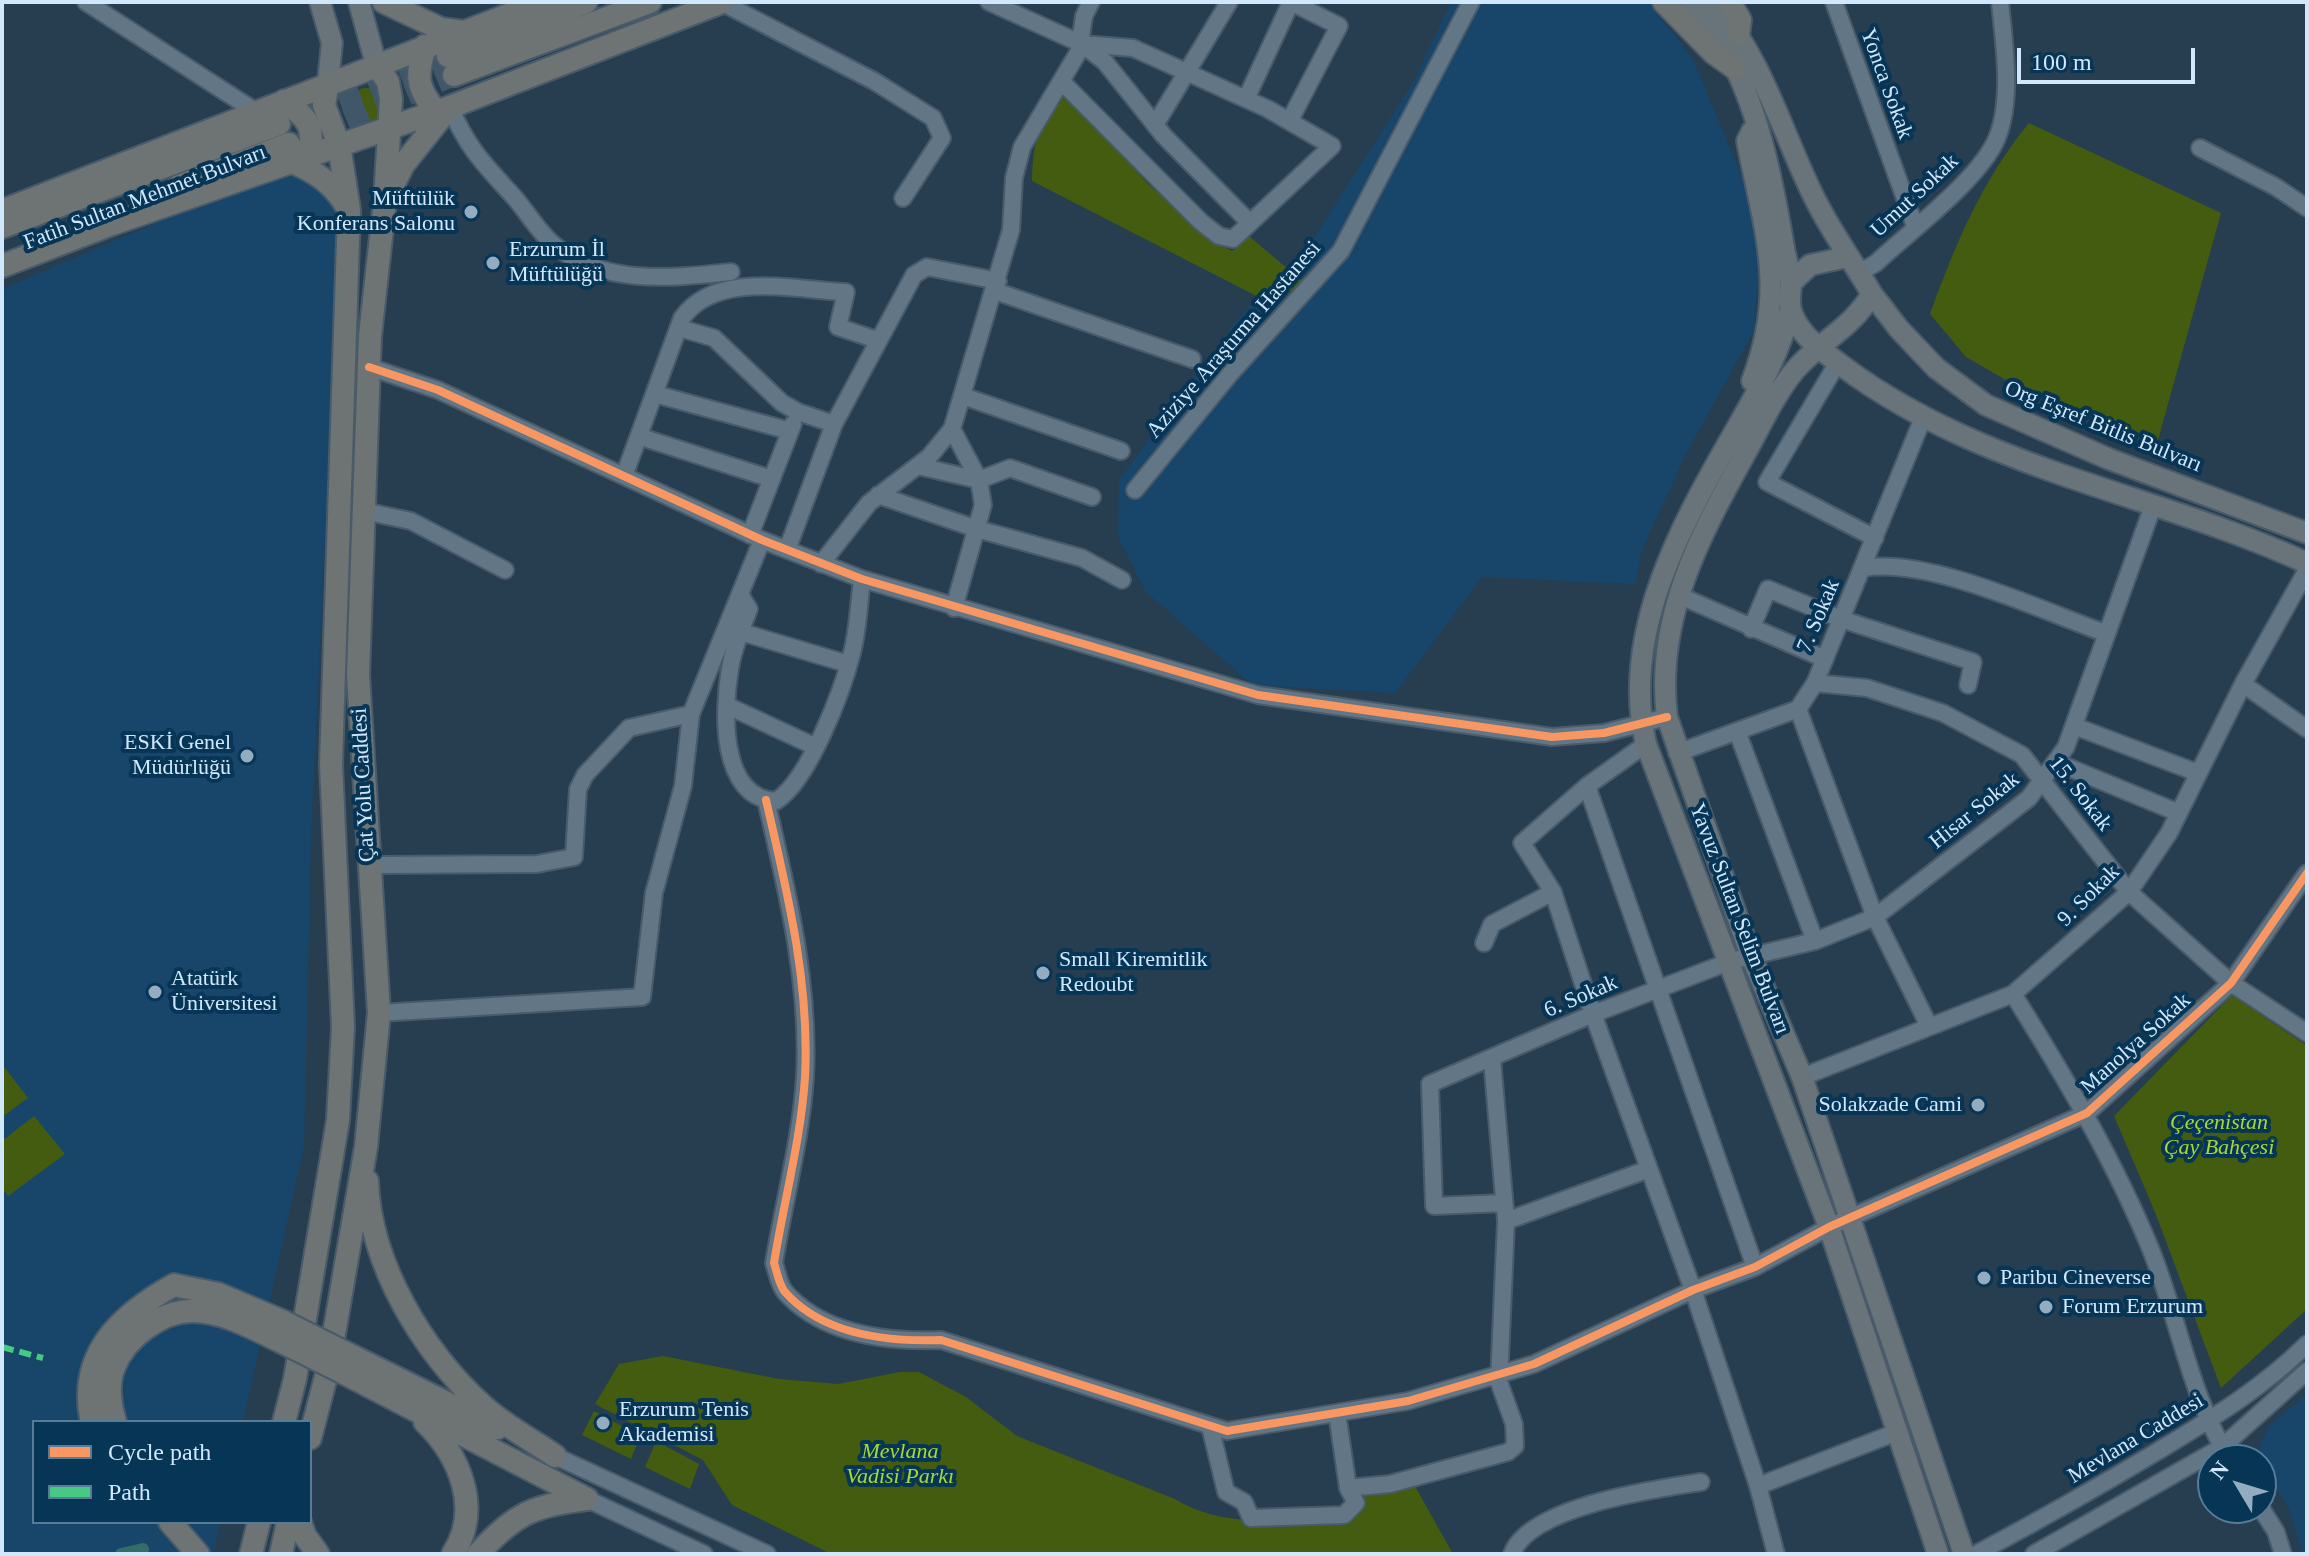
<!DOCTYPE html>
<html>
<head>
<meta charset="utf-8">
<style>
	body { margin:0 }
	#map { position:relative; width:2309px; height:1556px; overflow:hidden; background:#263e50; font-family:Georgia,serif }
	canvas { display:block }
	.frame { position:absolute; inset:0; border:4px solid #d0e7fc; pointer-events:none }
	.legend { position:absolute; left:32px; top:1420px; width:280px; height:104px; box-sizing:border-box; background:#063556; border:2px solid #577c98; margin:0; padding:10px 14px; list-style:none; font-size:24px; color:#d0e7fc }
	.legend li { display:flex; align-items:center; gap:16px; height:40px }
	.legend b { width:40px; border:2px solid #577c98 }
	.north { position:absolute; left:2197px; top:1444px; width:80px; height:80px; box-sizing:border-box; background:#063556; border:2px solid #577c98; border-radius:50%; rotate:308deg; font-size:22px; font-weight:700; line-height:32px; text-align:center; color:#d0e7fc }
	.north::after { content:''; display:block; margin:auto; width:28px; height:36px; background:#94acc0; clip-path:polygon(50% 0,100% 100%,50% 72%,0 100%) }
	.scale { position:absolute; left:2017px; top:48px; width:178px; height:36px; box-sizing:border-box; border:4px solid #d0e7fc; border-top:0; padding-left:10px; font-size:24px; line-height:28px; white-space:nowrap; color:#d0e7fc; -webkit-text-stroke:6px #063556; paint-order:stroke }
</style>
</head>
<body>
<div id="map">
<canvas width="2309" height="1556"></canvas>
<div class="frame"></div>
<ul class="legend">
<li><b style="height:10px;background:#f99763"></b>Cycle path</li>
<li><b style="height:10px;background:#46c982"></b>Path</li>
</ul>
<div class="north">N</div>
<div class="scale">100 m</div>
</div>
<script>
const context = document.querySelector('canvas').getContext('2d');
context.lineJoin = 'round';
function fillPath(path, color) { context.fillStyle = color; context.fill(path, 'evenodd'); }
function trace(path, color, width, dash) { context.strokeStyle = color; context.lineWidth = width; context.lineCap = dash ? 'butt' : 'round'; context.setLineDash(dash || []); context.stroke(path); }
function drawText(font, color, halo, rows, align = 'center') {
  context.font = font + ' Georgia,serif'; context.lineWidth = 8; context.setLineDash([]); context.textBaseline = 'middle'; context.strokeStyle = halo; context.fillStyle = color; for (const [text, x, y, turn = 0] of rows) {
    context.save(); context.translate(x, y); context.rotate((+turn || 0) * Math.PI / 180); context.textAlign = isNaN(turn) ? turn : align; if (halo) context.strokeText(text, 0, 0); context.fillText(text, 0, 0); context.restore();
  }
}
fillPath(new Path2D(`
	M1451,2H1648L1693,59L1743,180L1760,255L1754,330L1685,456L1641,552L1636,584L1482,577L1395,693L1252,685L1146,592L1118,537L1119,480L1236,321L1312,241L1414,81Z
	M282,169L320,186L340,215L311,837L304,1146L243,1422H34V1522H220L213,1554H2V289Z
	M2307,1394V1554H2303L2289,1508L2256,1456L2268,1427Z`), '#17466a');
fillPath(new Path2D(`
	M349 106a18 18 0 1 1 36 0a18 18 0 1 1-36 0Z
	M1066,93L1149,185L1219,244L1232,251L1249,236L1302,281L1274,305L1032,181C1033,139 1038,125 1066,93Z
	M2029,123L2221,213L2158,440L2025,391L1966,357L1930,314C1955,245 1982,180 2029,123Z
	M2232,995L2307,1046V1309L2221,1388L2155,1212L2114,1116Z
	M2,1064L28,1098L2,1117Z
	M34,1116L65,1154L8,1196L2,1188V1141Z
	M663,1356L779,1379L838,1384L900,1372H919L966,1397L1017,1436L1175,1499C1229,1532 1292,1518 1352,1514L1365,1499L1361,1487L1411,1479L1453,1554H831L732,1505L703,1460L595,1404L619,1364Z
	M594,1411L640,1436L631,1459L582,1435Z
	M656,1441L699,1464L690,1489L645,1467Z`), '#435c10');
trace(new Path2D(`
	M121,1554L143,1549`), '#336d69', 12);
trace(new Path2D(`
	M308,112L448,56
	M316,133L454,75`), '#40576a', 22, [22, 11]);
const minor = new Path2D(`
	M86,2L258,113
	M721,2L874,81L933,118L942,138L903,198
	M989,2L1082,44L1105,62L1164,136L1249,222
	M1834,2L1915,226
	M1062,82L1201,222L1219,236L1233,239L1332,146L1268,109L1133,48L1082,44
	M1246,99L1291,2L1339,26L1290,120
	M450,107C468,149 484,164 514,197C527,212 539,232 553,244C602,286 672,278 731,272
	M1155,125L1229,2
	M2200,148L2276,187L2307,208
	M1859,273L1876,263C1910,231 1980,179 1997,138C2013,98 2004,44 2000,2
	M995,291L1192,359
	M679,328L714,338L782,403L798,412L834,424
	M1838,362L1767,482L1875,538
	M369,367L438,390L762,540L862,579L1258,695L1552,737L1604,733L1667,717
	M655,394L790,431
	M963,396L1121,451
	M952,429L979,480L983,505L954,608
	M641,437L772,479
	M918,466L979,480L1010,468L1092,497
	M624,476L682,318C716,270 795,290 846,292L838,327L877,340
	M1135,490L1230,374L1341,251L1471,2
	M878,495L977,529L1082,558L1122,580
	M364,511L411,521L505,570
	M750,535L793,424
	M787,550L834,424L914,275L927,267L998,281
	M821,564L869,503L929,457L952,429L1011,230L1014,178L1022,147L1079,51L1084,16L1091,2
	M1863,568C1929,557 2040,610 2105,633
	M1678,595L1825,659
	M741,596L749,609C742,628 733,648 730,669C723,709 719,798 776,801C809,780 842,692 852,653C858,630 859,603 862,579
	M1751,629L1768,589L1841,619L1973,662L1968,685
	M741,632L848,664
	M1815,683L1867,688L1943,713L2022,755L2129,892L2231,983L2307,1033
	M2243,684L2307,729
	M728,706L816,747
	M1798,709L1875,917L1929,1026
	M2074,726L2198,773
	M1737,731L1815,941
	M1646,744L1587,786L1522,843L1553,892L1593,1014L1693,1290L1758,1486L1776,1554
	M1677,753L1798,709L1815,683L1923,418
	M2058,763L2179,813
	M1587,786L1755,1267
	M766,800C787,891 810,983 805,1077C801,1139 784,1201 774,1263C777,1272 779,1285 785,1292C823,1335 887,1342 941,1340L1227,1431L1408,1401L1534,1364L1693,1290L1755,1267L1829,1227L2087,1113L2231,983L2307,873
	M368,865L537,864L574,857L578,789L585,775L629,728L691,714L762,540
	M1484,943L1492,924L1553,892
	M2013,994C2065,1077 2114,1160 2151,1250C2179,1320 2190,1396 2230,1460
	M379,1013L642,997L654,893L683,786L691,714
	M1802,1077L2013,994L2129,892L2169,833L2243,684L2307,570
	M1503,1203L1434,1206L1430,1084L1593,1014L1731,961L1815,941L1875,917L2029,798L2066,747L2153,506
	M1506,1221L1649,1169
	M1210,1426L1226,1492L1244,1502L1251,1518L1344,1515L1356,1503L1348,1488L1337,1413
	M555,1456L767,1554
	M1758,1486L1897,1432
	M1348,1488L1390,1484L1508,1452L1515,1446L1514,1424L1499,1382L1506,1221L1492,1059
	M587,1499L704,1554
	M2261,1508L2276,1532L2283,1554
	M1512,1554C1529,1506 1656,1489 1701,1482
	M1976,1554C2038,1521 2098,1487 2158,1451C2211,1419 2263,1388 2307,1344
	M2034,1554L2222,1447L2307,1371`);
const major = new Path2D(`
	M320,2L332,43L328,82
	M359,2L376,64
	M1692,2C1751,66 1770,164 1784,248C1786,259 1790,272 1791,283C1791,293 1788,304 1792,313C1800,336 1823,351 1841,365C1980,470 2152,492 2307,563
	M1713,2C1761,56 1781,129 1812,193C1829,229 1852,260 1872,294C1850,330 1820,341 1795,370C1775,394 1760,427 1745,454C1699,537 1655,619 1667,717L1751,956L1802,1077L1964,1554
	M1791,283L1810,265L1847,257
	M1872,294L1899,329L1936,368L1986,405L2109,459L2307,533
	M1790,311C1779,356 1757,392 1734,433C1681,525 1620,635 1646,744L1829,1227L1938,1554
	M1752,381C1787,289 1765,234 1747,141L1752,131`);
const highway = new Path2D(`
	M384,2L441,29L463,32
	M1664,2L1714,53L1735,68
	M1729,2L1740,20L1738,35
	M425,46C416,77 416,86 436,112
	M448,56L586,2
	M454,75L650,2
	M284,101C308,119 316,126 308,156
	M292,162C316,172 332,183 346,205
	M179,186L289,144
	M389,193L403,165L447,110
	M2,211L542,2
	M2,227L279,124
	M2,266L112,224L450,107L722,2
	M367,1181C370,1265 423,1352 484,1407C505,1426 532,1440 555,1456
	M356,1358L497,1428
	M344,1373L587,1499
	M92,1422C77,1355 120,1315 174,1285L218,1294L284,1322
	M115,1422C110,1406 107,1383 114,1367C125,1338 161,1311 192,1311C223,1311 252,1328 280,1341
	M284,1422L295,1379L338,1120L343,1027L331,764L349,210L339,145L324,105L328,82
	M425,1422C460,1456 482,1509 453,1554
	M310,1438L328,1369L366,1147L379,1013L358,675L370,336L385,201L391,99L388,82L376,64
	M170,1522L198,1554
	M300,1522L305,1536L318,1554
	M251,1554L259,1522
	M281,1554L288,1522
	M478,1554C514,1514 534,1505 587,1499`);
trace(minor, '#495b6a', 20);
trace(major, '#495b6a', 24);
trace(highway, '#495b6a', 26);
trace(minor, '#627686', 16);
trace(major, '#68747a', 20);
trace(highway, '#6e7373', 22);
const highwayBridge = new Path2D(`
	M284,1322L356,1358
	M280,1341L344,1373`);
trace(highwayBridge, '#495b6a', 26, []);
trace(highwayBridge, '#6e7373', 22);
trace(new Path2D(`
	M2,1347L43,1358`), '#46c982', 6, [12, 6]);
trace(new Path2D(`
	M369,367L438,390L762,540L862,579L1258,695L1552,737L1604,733L1667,717
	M766,800C787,891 810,983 805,1077C801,1139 784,1201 774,1263C777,1272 779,1285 785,1292C823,1335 887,1342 941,1340L1227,1431L1408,1401L1534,1364L1693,1290L1755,1267L1829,1227L2087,1113L2231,983L2307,873`), '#f99763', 8);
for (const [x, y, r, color] of [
	[471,212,8,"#94acc0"],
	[493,263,8,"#94acc0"],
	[247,756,8,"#94acc0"],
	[1043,973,8,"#94acc0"],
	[155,992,8,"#94acc0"],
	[1978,1105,8,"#94acc0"],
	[1984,1278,8,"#94acc0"],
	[2046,1307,8,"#94acc0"],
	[603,1423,8,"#94acc0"]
]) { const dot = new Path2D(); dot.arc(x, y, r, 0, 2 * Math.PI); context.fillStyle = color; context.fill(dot); trace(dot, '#063556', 3); }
drawText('22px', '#d0e7fc', '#063556', [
	["Yonca Sokak",1886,84,70],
	["Umut Sokak",1915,196,-43],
	["Fatih Sultan Mehmet Bulvarı",145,198,-21],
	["Aziziye Araştırma Hastanesi",1234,340,-49],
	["Org Eşref Bitlis Bulvarı",2103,427,22],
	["7. Sokak",1819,616,-67],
	["Çat Yolu Caddesi",364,785,-93],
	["15. Sokak",2080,794,52],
	["Hisar Sokak",1975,811,-39],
	["9. Sokak",2089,896,-45],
	["Yavuz Sultan Selim Bulvarı",1739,919,69],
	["6. Sokak",1581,997,-23],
	["Manolya Sokak",2136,1044,-42],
	["Mevlana Caddesi",2136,1439,-31]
]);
drawText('22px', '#d0e7fc', '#063556', [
	["Müftülük",455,199,"right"],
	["Konferans Salonu",455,224,"right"],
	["Erzurum İl",509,250],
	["Müftülüğü",509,275],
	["ESKİ Genel",231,743,"right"],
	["Müdürlüğü",231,768,"right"],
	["Small Kiremitlik",1059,960],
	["Redoubt",1059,985],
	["Atatürk",171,979],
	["Üniversitesi",171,1004],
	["Solakzade Cami",1962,1105,"right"],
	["Paribu Cineverse",2000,1278],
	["Forum Erzurum",2062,1307],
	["Erzurum Tenis",619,1410],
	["Akademisi",619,1435]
], 'left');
drawText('italic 22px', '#a7da31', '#063556', [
	["Çeçenistan",2219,1123],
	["Çay Bahçesi",2219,1148],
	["Mevlana",900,1452],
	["Vadisi Parkı",900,1477]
]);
</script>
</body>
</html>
